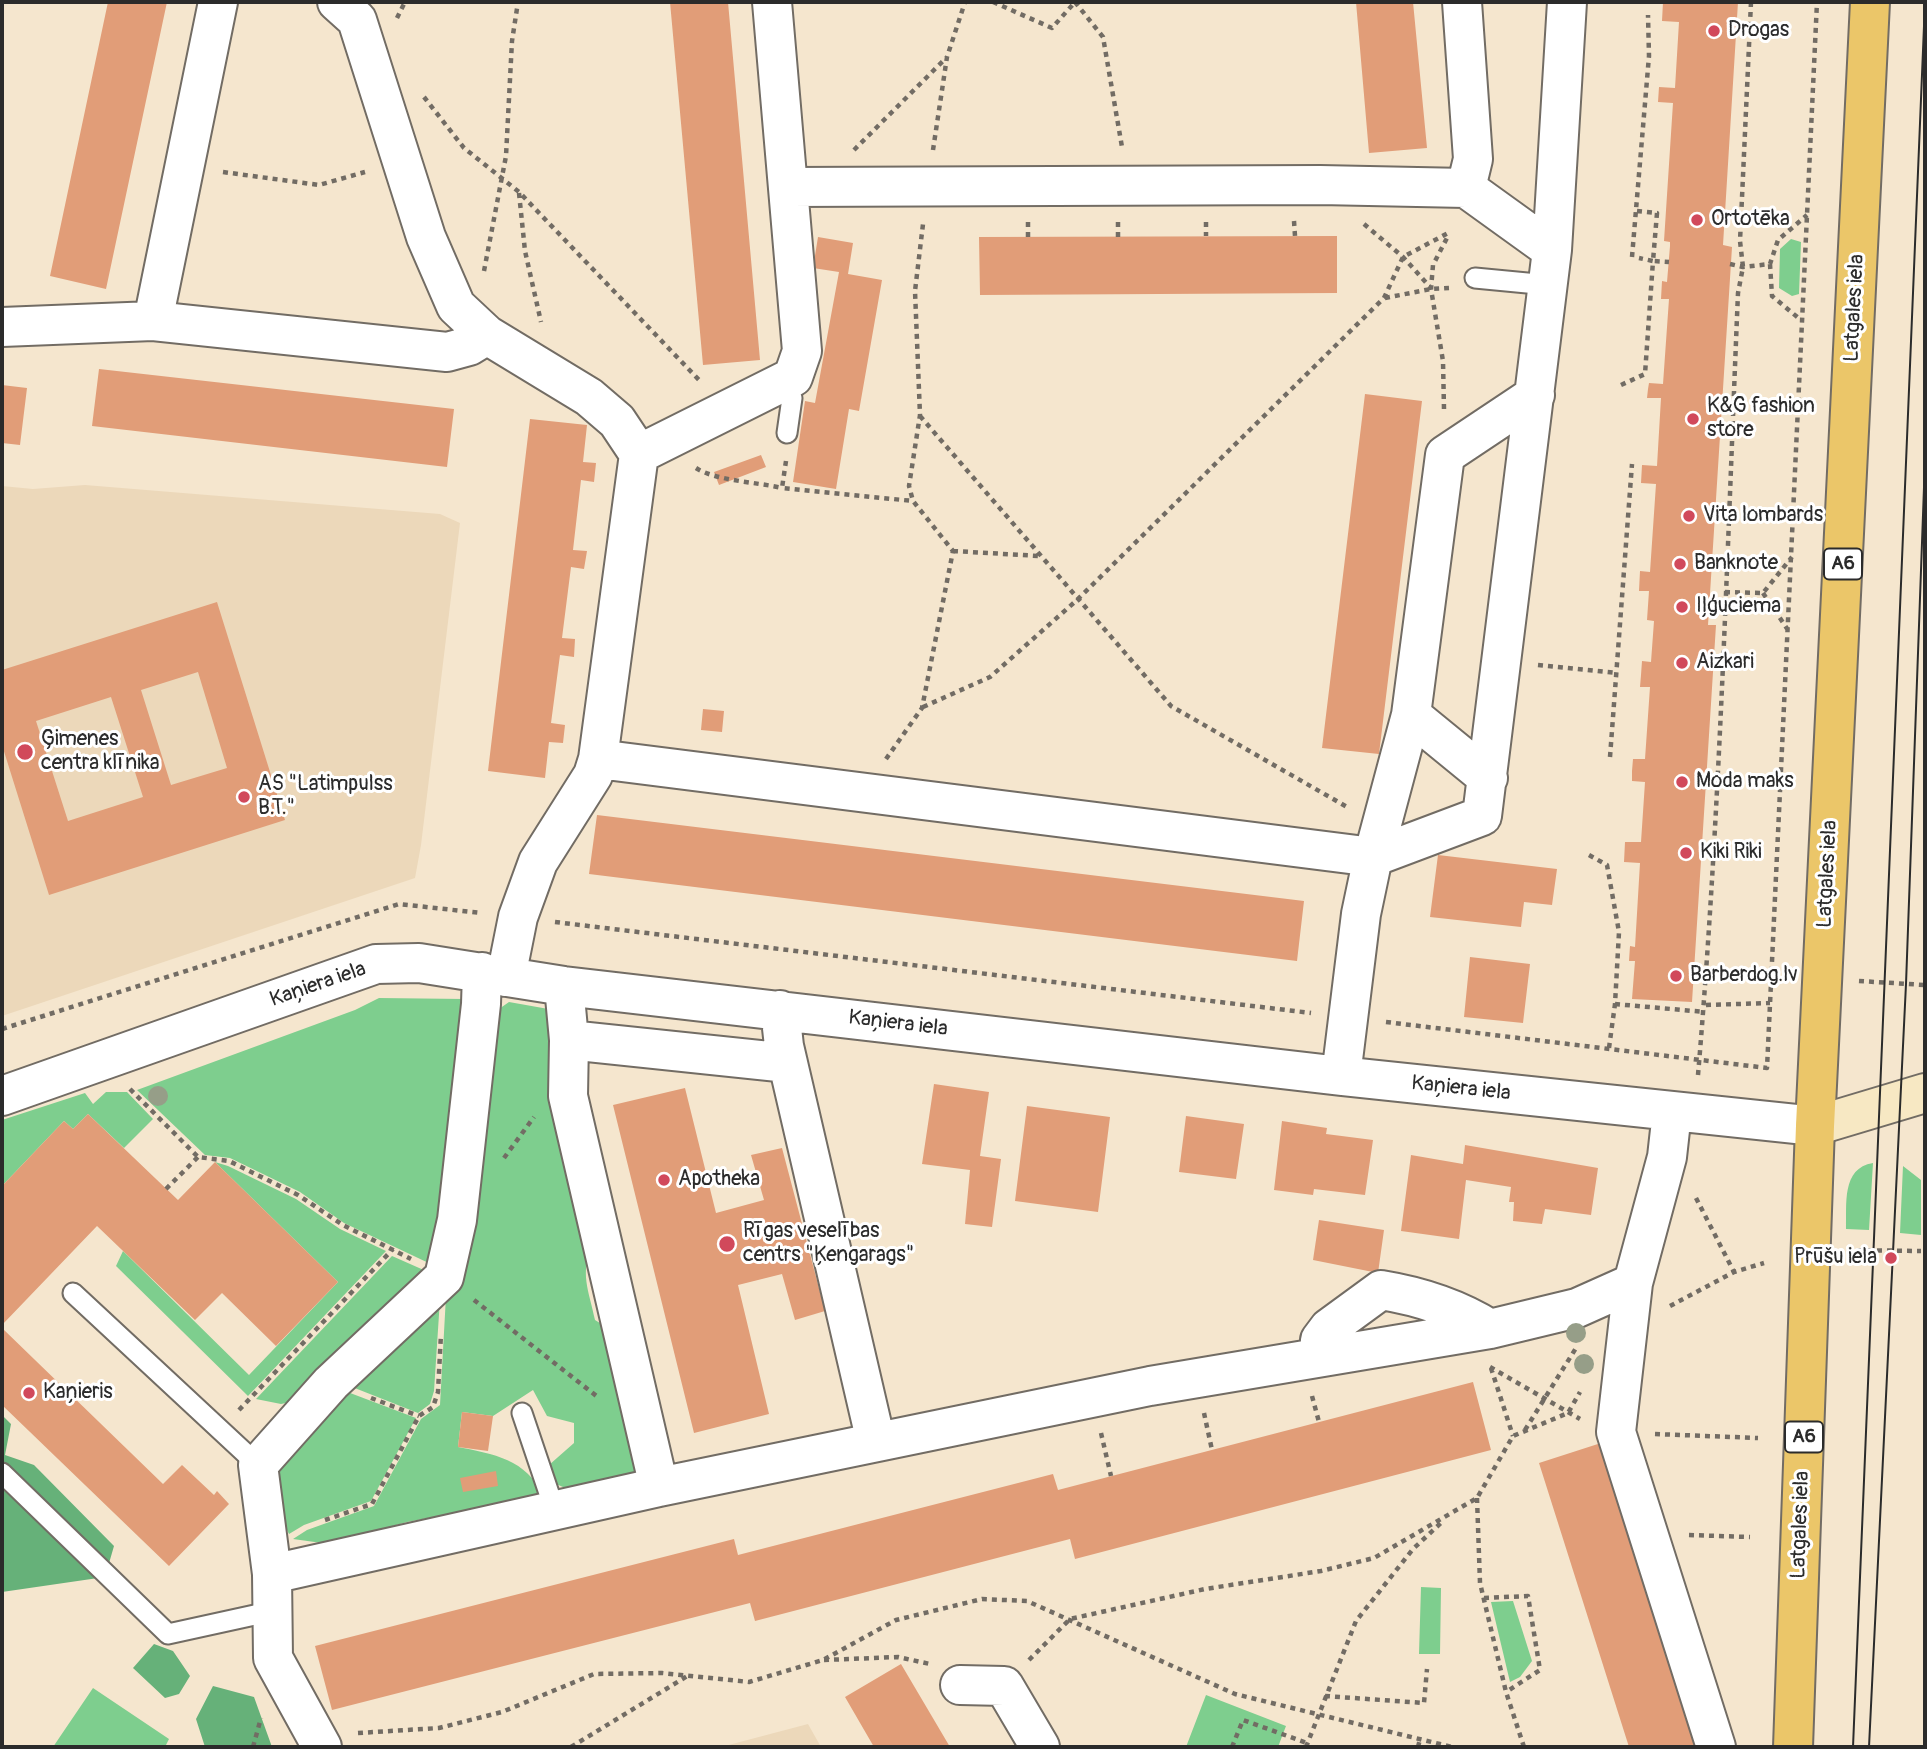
<!DOCTYPE html>
<html>
<head>
<meta charset="utf-8">
<style>
	body { margin:0 }
	#map { position:relative; width:1927px; height:1749px; overflow:hidden; background:#f5e6ce; font-family:Pangolin,sans-serif }
	canvas { display:block }
	.frame { position:absolute; inset:0; border:4px solid #2b2b2b; pointer-events:none }
</style>
</head>
<body>
<div id="map">
<canvas width="1927" height="1749"></canvas>
<div class="frame"></div>
</div>
<script>
const context = document.querySelector('canvas').getContext('2d');
context.lineJoin = 'round';
function fillPath(path, color) { context.fillStyle = color; context.fill(path, 'evenodd'); }
function trace(path, color, width, dash) { context.strokeStyle = color; context.lineWidth = width; context.lineCap = dash ? 'butt' : 'round'; context.setLineDash(dash || []); context.stroke(path); }
function drawText(font, color, halo, rows, align = 'center') {
  context.font = font + ' Pangolin,sans-serif'; context.lineWidth = 6; context.setLineDash([]); context.textBaseline = 'middle'; context.strokeStyle = halo; context.fillStyle = color; for (const [text, x, y, turn = 0] of rows) {
    context.save(); context.translate(x, y); context.rotate((+turn || 0) * Math.PI / 180); context.textAlign = isNaN(turn) ? turn : align; if (halo) context.strokeText(text, 0, 0); context.fillText(text, 0, 0); context.restore();
  }
}
fillPath(new Path2D(`
	M85,485L440,514L460,523L421,845L415,878L2,1016V486L33,489Z
	M808,1724L821,1747H721Z`), '#ecd8ba');
fillPath(new Path2D(`
	M1791,239L1801,242L1799,294L1792,296L1779,288L1780,249Z
	M379,998L465,999L435,1266L344,1223L300,1192L230,1158L205,1155L137,1090L355,1010Z
	M509,1002L554,1010L593,1245C579,1272 589,1291 595,1320L616,1333L644,1472L574,1492L554,1483L549,1465L574,1443V1423L547,1416L533,1390L493,1416L462,1412L458,1447C493,1454 527,1459 543,1496L407,1522L329,1544L293,1539L307,1530L374,1506L421,1419L440,1405L446,1296L489,1016Z
	M106,1092H127L153,1119L124,1148L88,1114L73,1129L64,1121L2,1186V1120L85,1093L93,1104Z
	M215,1162L228,1166L296,1199L340,1229L386,1251L248,1396L116,1266L123,1251L249,1375L338,1282Z
	M1873,1163L1869,1230L1846,1229C1847,1205 1841,1168 1873,1163Z
	M1903,1166L1921,1180V1235L1900,1233Z
	M392,1256L435,1275L300,1400L281,1404L256,1399Z
	M440,1299L434,1391L430,1404L418,1413L342,1383Z
	M337,1388L416,1418L371,1501L304,1525L289,1534C255,1465 296,1439 337,1388Z
	M1421,1587L1441,1588L1440,1654H1419Z
	M1513,1601L1532,1661L1520,1677L1510,1682L1491,1602Z
	M93,1688L169,1739L165,1747H53Z
	M1206,1695L1286,1726L1278,1747H1186Z`), '#7ece8e');
fillPath(new Path2D(`
	M2,1415L11,1424L5,1455L34,1465L114,1546L105,1577L2,1592Z
	M154,1644L173,1651L190,1676L179,1694L165,1698L133,1668Z
	M213,1686L254,1697L272,1747H205L196,1719Z`), '#66b179');
fillPath(new Path2D(`
	M108,2H167L106,289L50,276Z
	M670,2H728L760,360L703,365Z
	M1356,2H1413L1427,148L1369,153Z
	M1663,2H1738L1723,245L1732,247L1708,625H1716L1692,1002L1632,999L1635,961H1629L1630,946L1635,947L1640,863L1624,862L1625,842H1641L1645,782L1632,781V771L1633,759H1645L1650,687H1640L1641,675L1642,661L1651,662L1654,621L1647,620L1649,591H1639L1640,571L1650,572L1656,484L1641,483L1642,465L1657,466L1661,398H1647L1648,389L1649,383L1663,384L1669,299H1661L1662,281L1667,282L1670,246V242L1664,241L1673,103L1658,102L1659,87L1675,88L1679,22L1662,21Z
	M1337,236V293L980,295L979,237Z
	M818,237L853,243L848,274L882,280L859,411L849,409L836,489L793,482L805,401L815,403L839,272L813,268Z
	M99,369L454,409L447,467L92,426Z
	M2,385L27,388L20,445L2,443Z
	M1365,394L1422,401L1379,754L1322,748Z
	M530,419L587,425L583,462L596,463L594,482L581,480L573,550L587,551L584,569L571,567L562,638L575,639L574,657L560,655L551,723L565,725L563,743L549,742L545,778L488,771Z
	M761,455L766,467L719,485L714,472Z
	M217,602L285,820L49,895L2,745V670ZM198,672L227,768L171,785L141,690ZM111,697L143,797L68,821L36,721Z
	M703,709L724,711L722,732L701,730Z
	M597,815L1304,901L1297,961L589,874Z
	M1438,855L1557,869L1552,905L1524,902L1521,927L1430,917Z
	M1470,957L1530,964L1523,1023L1464,1017Z
	M934,1084L989,1092L980,1156L1001,1159L992,1227L965,1224L970,1170L922,1164Z
	M685,1088L716,1213L764,1200L751,1155L782,1148L825,1311L795,1320L782,1274L738,1285L769,1414L694,1433L613,1105Z
	M1027,1106L1110,1117L1098,1212L1015,1201Z
	M88,1114L178,1200L215,1162L338,1282L276,1346L222,1293L195,1320L97,1226L2,1325V1186L64,1121L73,1129Z
	M1186,1116L1244,1124L1236,1179L1179,1172Z
	M1282,1121L1327,1128L1326,1134L1373,1140L1365,1195L1314,1189L1313,1195L1274,1190Z
	M1465,1145L1598,1168L1591,1215L1545,1209L1542,1224L1513,1221L1514,1202H1509L1511,1187L1466,1180L1459,1239L1401,1231L1411,1155L1463,1164Z
	M1319,1220L1384,1230L1378,1273L1313,1260Z
	M2,1328L163,1484L182,1465L214,1495L217,1491L229,1504L169,1566L2,1405Z
	M1473,1382L1491,1450L1075,1559L1070,1539L755,1621L750,1603L332,1710L315,1646L734,1539L738,1555L1053,1474L1058,1490Z
	M462,1412L493,1416L488,1451L458,1447Z
	M1601,1443L1698,1747H1629L1539,1463Z
	M496,1471L498,1486L463,1492L460,1478Z
	M901,1664L950,1747H874L845,1697Z`), '#e19d78');
const lane = new Path2D(`
	M1475,278L1548,285
	M784,381L792,398L787,433
	M73,1293L258,1465
	M522,1413L555,1511
	M2,1473L168,1634L273,1611`);
const street = new Path2D(`
	M337,2L357,20L426,237L456,306L487,335L589,397L617,421L639,454
	M789,187L1320,185L1466,188
	M1552,250L1567,2
	M153,321L218,2
	M2,327L153,321L447,352L469,346L487,335
	M1411,715L1488,778
	M598,759L1373,857L1411,715L1445,455L1535,395
	M506,977L518,917L538,862L593,775L598,759L639,454L793,377L802,351L772,2
	M564,986L569,1040L568,1096L659,1487
	M780,1010L784,1046L876,1442
	M569,1040L788,1063
	M1341,1076L1361,914L1373,857L1482,816L1552,250L1466,188L1473,159L1462,2
	M2,1096L376,964L419,963L564,986L1341,1076L1815,1126
	M1672,1112L1667,1157L1633,1283L1616,1432L1716,1747
	M1319,1357L1320,1340L1329,1328L1381,1290C1418,1296 1458,1309 1490,1329
	M272,1574L659,1487L1150,1386L1490,1329L1577,1308L1633,1283
	M960,1685L1004,1686L1040,1747
	M322,1747L273,1658L272,1574L258,1465L331,1383L444,1277L457,1220L481,1004L482,972`);
const secondary = new Path2D(`
	M1815,1126L1925,1093`);
const highway = new Path2D(`
	M1793,1747L1815,1126L1870,2`);
trace(lane, '#726c64', 23);
trace(street, '#726c64', 42);
trace(secondary, '#726c64', 42);
trace(highway, '#726c64', 42);
trace(new Path2D(`
	M993,2L1052,28L1075,2
	M1075,2L1103,37L1122,147
	M397,18L405,2
	M424,97L464,148L519,192L700,381
	M854,150L947,57
	M933,150L947,57L965,2
	M223,172L319,185L365,172
	M519,193L525,251L541,322
	M1637,211L1657,213L1653,261L1669,262
	M1294,221L1295,236
	M1028,222V237
	M1118,222V237
	M1206,222V236
	M1364,224L1403,257L1431,288
	M1632,257L1649,56L1648,15
	M1730,264L1743,267L1770,264L1778,240L1807,215
	M1770,264L1772,296L1802,321
	M484,271L506,156L512,41L518,2
	M1385,298L1431,289L1449,288
	M1621,385L1645,374L1653,261L1639,258
	M1444,409L1443,361L1431,289L1433,265L1449,234
	M920,416L1171,706L1347,807
	M786,461L782,488L913,501
	M696,468C716,481 757,482 782,488
	M953,551L1039,556
	M1725,592L1763,593L1792,557
	M1763,593L1788,630
	M1538,665L1617,673
	M923,707L990,677L1077,600L1384,298L1403,257L1450,232
	M1610,757L1632,464
	M886,759L922,708L953,551L913,501L909,486L920,415L915,291L923,224
	M1589,855L1607,865L1619,932L1615,1004L1609,1048
	M555,922L1311,1013
	M1859,981L1925,985
	M1615,1004L1705,1012
	M1706,1005L1770,1003
	M1386,1022L1767,1068L1817,2
	M2,1029L399,904L481,913
	M1698,1075C1720,815 1727,554 1738,293L1743,267L1740,241L1751,2
	M130,1089L198,1157L229,1161L298,1195L343,1225L411,1259
	M504,1158L534,1117
	M166,1189L198,1157
	M1696,1198L1734,1272
	M1847,1250L1921,1251
	M474,1300L599,1398
	M1670,1306L1734,1272L1764,1263
	M1490,1367L1580,1419
	M1491,1368L1513,1436
	M1312,1396L1319,1422
	M371,1398L419,1416
	M239,1410L393,1249
	M1204,1413L1212,1450
	M1525,1430L1576,1348
	M1101,1433L1111,1476
	M1655,1434L1758,1438
	M1477,1498L1480,1583L1506,1692L1524,1747
	M325,1520L372,1504L419,1416L433,1407L438,1392L441,1334
	M1689,1535L1750,1537
	M1484,1598L1528,1596L1540,1670L1506,1692
	M824,1660L898,1657L930,1664
	M1029,1660L1070,1619L1205,1589L1321,1571L1374,1558L1477,1498L1513,1436L1568,1413L1580,1392
	M1325,1696L1424,1703L1427,1669
	M358,1733L439,1728L502,1712L594,1674L662,1673L749,1682L823,1660L896,1620L982,1599L1027,1601L1235,1694L1452,1747
	M253,1747L261,1718
	M571,1747L689,1675
	M1232,1747L1243,1720L1307,1743
	M1306,1747L1356,1621L1413,1549L1443,1521
	M1418,1747L1420,1739`), '#726c64', 4.5, [5, 5]);
trace(lane, '#fff', 19);
trace(street, '#fff', 38);
trace(secondary, '#f7e8c3', 38);
trace(highway, '#ebc669', 38);
trace(new Path2D(`
	M1853,1747L1925,2
	M1869,1747L1906,984L1925,460`), '#2b2b2b', 2);
context.fillStyle = '#969e88';
for (const [x, y] of [
	[158,1096],
	[1576,1333],
	[1584,1364]
]) { context.beginPath(); context.arc(x, y, 10, 0, 2 * Math.PI); context.fill(); }
for (const [x, y, r, color] of [
	[1714,31,7,"#d1495b"],
	[1697,220,7,"#d1495b"],
	[1693,419,7,"#d1495b"],
	[1689,516,7,"#d1495b"],
	[1680,564,7,"#d1495b"],
	[1682,607,7,"#d1495b"],
	[1682,663,7,"#d1495b"],
	[25,752,9,"#d1495b"],
	[1682,782,7,"#d1495b"],
	[244,797,7,"#d1495b"],
	[1686,853,7,"#d1495b"],
	[1676,976,7,"#d1495b"],
	[664,1180,7,"#d1495b"],
	[727,1244,9,"#d1495b"],
	[1891,1258,7,"#d1495b"],
	[29,1393,7,"#d1495b"]
]) { const dot = new Path2D(); dot.arc(x, y, r, 0, 2 * Math.PI); context.fillStyle = color; context.fill(dot); trace(dot, '#fff', 2.5); }
for (const [x, y, w] of [
	[1843,564,38],
	[1804,1437,38]
]) { const box = new Path2D(); box.roundRect(x - w / 2, y - 15.5, w, 31, 5); context.fillStyle = '#fff'; context.fill(box); trace(box, '#2b2b2b', 2); }
drawText('bold 19px', '#2b2b2b', null, [
	["A6",1843,564],
	["A6",1804,1437]
]);
drawText('21px', '#2b2b2b', '#fff', [
	["Drogas",1728,31],
	["Ortotēka",1711,220],
	["K&G fashion",1707,407],
	["store",1707,431],
	["Vita lombards",1703,516],
	["Banknote",1694,564],
	["Iļģuciema",1696,607],
	["Aizkari",1696,663],
	["Ģimenes",41,740],
	["centra klīnika",41,764],
	["Moda maks",1696,782],
	["AS \"Latimpulss",258,785],
	["B.T.\"",258,809],
	["Kiki Riki",1700,853],
	["Barberdog.lv",1690,976],
	["Apotheka",678,1180],
	["Rīgas veselības",743,1232],
	["centrs \"Ķengarags\"",743,1256],
	["Prūšu iela",1877,1258,"right"],
	["Kaņieris",43,1393]
], 'left');
drawText('21px', '#2b2b2b', '#fff', [
	["Latgales iela",1855,308,-87],
	["Latgales iela",1828,874,-87],
	["Kaņiera iela",318,985,-19],
	["Kaņiera iela",898,1024,7],
	["Kaņiera iela",1461,1089,6],
	["Latgales iela",1801,1525,-88]
]);
</script>
</body>
</html>
